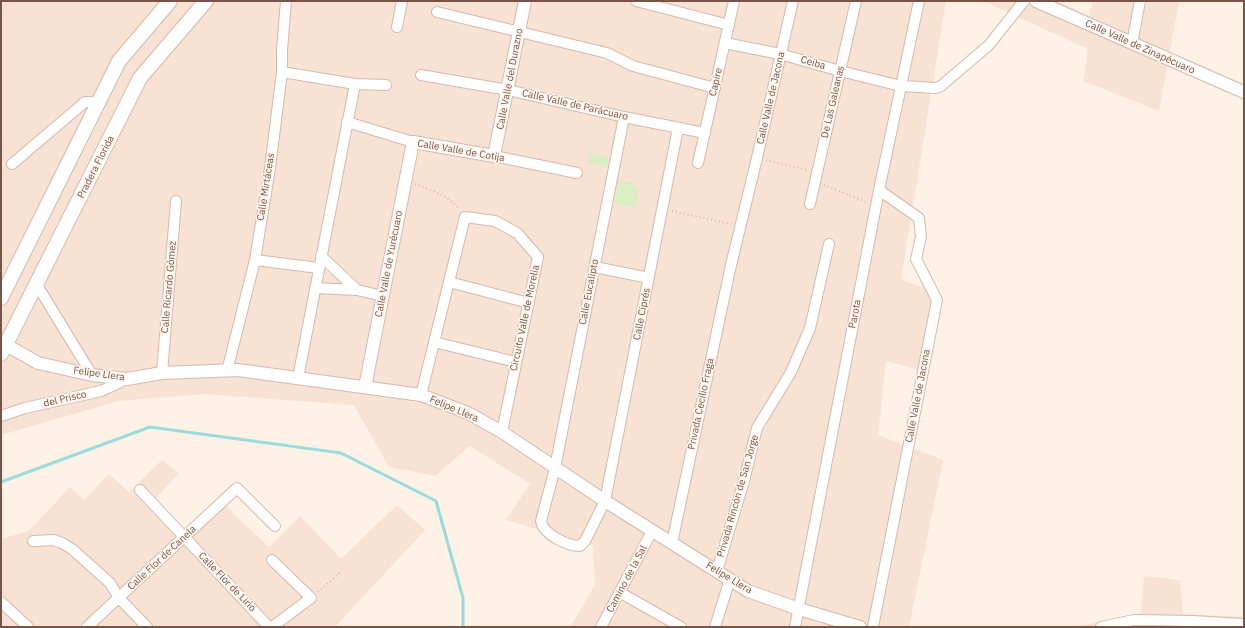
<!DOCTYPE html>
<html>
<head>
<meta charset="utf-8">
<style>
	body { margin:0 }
	#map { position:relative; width:1245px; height:628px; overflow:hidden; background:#fef1e5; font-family:"IBM Plex Sans",sans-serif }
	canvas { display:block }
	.frame { position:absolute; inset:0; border:2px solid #7a5347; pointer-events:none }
</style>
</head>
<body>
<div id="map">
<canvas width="1245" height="628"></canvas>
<div class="frame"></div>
</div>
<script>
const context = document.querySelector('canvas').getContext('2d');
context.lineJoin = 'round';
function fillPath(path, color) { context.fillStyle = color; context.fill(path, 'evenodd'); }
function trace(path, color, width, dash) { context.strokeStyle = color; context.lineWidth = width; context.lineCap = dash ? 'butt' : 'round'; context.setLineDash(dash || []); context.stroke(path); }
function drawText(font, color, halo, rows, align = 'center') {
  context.font = font + ' "IBM Plex Sans",sans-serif'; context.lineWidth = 3; context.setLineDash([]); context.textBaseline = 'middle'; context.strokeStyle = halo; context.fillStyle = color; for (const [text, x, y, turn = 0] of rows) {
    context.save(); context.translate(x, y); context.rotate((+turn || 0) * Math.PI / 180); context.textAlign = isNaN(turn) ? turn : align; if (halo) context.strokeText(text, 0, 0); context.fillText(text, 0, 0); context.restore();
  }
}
fillPath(new Path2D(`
	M1,1H946L901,280L938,292L919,370L886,361L878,435L943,460L909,627H570L595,585L593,546L506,520L530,484L470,446L435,476L389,467L354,405L204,394L119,401L1,435Z
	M983,1H1057L1089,16L1093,1H1179L1159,111L1083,81L1088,49Z
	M162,460L179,473L148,507L178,539L218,499L269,547L300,516L341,559L397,505L425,530L335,627H1V539L29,531L70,487L84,500L109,474L129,492Z
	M1144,576L1180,580L1183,614L1244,617V627H1075L1141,613Z`), '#f7e2d3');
fillPath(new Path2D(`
	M590,154L608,157L607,166L588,163Z
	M619,181L629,182L639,188L635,207L614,204Z`), '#d9eec2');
trace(new Path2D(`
	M1,482L150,427L341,453L436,501L463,598V627`), '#9cdbdd', 3);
const minor = new Path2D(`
	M636,1L729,25
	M437,12L607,53L633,66L715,88
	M397,27L402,1
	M725,43L780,54L840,71L901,86L936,88L941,86L989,45L1024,1
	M1132,43L1140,1
	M282,72L355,84L386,85
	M421,75L508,90L624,117L705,133
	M624,117L555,468L541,521C543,534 567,546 580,546L585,541L605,501L678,128
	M347,122L413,142
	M494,156L577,173
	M698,163L734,1
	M12,164L85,102H99
	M810,204L856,1
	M321,256L357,290
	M255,260L319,268
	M595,267L649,278
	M449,282L529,303
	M37,285L92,375
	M315,288L357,290L383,296
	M434,342L516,362
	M227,371L255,260L270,168L282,72V50L286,1
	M162,373L176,201
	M298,378L355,84
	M421,395L465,217L495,221L517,233L538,257L502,432
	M1,416L25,408L101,391L127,379
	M140,490L269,627
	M33,541L54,540L62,543L72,549L110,583L119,598L147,627
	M672,543L731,265L757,158L793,1
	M717,571L744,481L757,428L791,372L810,328L829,244
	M619,592L681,627
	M1,602L28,627
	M87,627L237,488L275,526
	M272,627L311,598L272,560
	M601,627L652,531
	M715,627L730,579
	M795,627L879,190L919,1
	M873,627L937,300L916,259L921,237L919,218L879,190
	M1101,627L1134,620L1192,621L1244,624`);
const tertiary = new Path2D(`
	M1036,1L1244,92
	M1,342L38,363L92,375L127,379L162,373L238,370L421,395L468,413L502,432L605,501L748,591L799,609L860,627
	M365,387L413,142L494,156L525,1`);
const secondary = new Path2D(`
	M1,298L119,61L170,1
	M1,354L140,78L206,1`);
trace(minor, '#d4b9ac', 12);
trace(tertiary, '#d4b9ac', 14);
trace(secondary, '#d7b8a9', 16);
trace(new Path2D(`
	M766,160L807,170
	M415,184C431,190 447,195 459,209
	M824,185L866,202
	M672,211L731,224
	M318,592L342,571`), '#dcad9d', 1.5, [1, 3]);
trace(minor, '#fff', 10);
trace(tertiary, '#fff', 12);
trace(secondary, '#fff', 14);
drawText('10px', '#7a5347', '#fff6ed', [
	["Calle Valle de Zinapécuaro",1140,47,24],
	["Ceiba",813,63,16],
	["Calle Valle del Durazno",510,79,-79],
	["Capire",716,82,-77],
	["Calle Valle de Jacona",771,98,-77],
	["De Las Galeanas",833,102,-77],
	["Calle Valle de Parácuaro",575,105,13],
	["Calle Valle de Cotija",461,151,10],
	["Pradera Florida",96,167,-63],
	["Calle Mirtáceas",266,187,-81],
	["Calle Valle de Yurécuaro",389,264,-79],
	["Calle Ricardo Gómez",169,287,-85],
	["Calle Eucalipto",589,292,-79],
	["Calle Ciprés",642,314,-79],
	["Parota",855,314,-79],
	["Circuito Valle de Morelia",525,318,-78],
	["Felipe Llera",99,374,8],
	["Calle Valle de Jacona",918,396,-79],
	["del Prisco",65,399,-13],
	["Privada Cecilio Fraga",701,404,-78],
	["Felipe Llera",454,409,23],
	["Privada Rincón de San Jorge",738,496,-74],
	["Calle Flor de Canela",162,558,-43],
	["Felipe Llera",729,578,31],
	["Camino de la Sal",627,579,-62],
	["Calle Flor de Lirio",227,582,46]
]);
</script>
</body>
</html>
